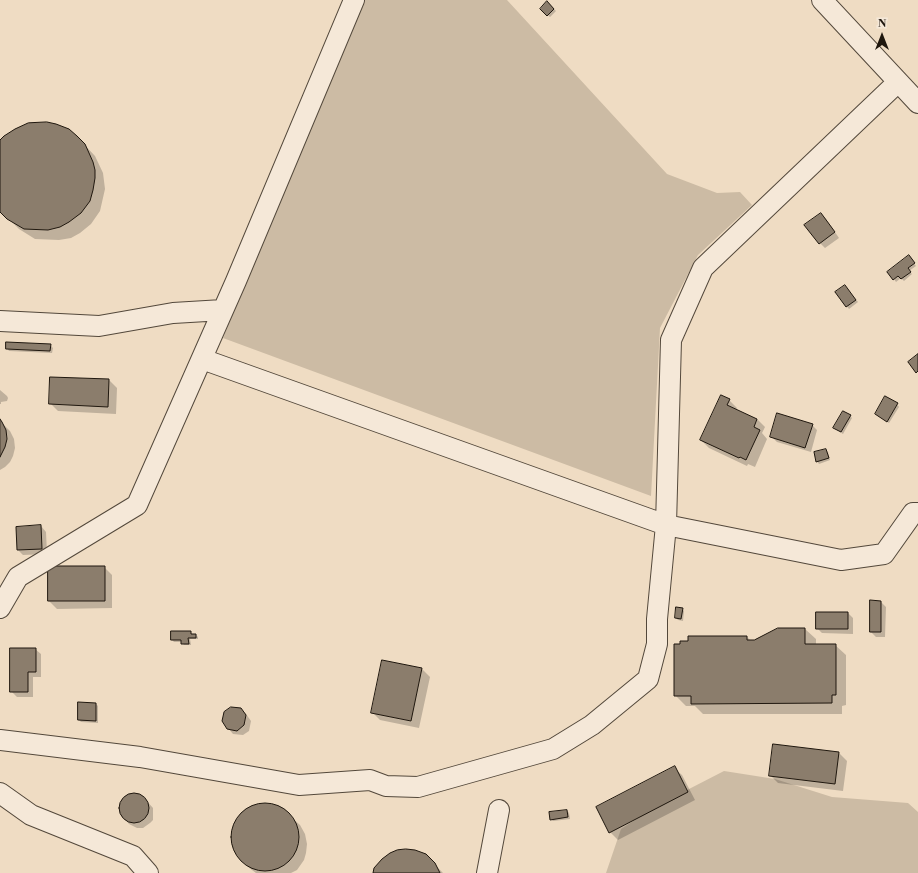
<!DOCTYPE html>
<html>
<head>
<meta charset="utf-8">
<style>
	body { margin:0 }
	#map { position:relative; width:918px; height:873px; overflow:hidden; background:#efdcc3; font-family:"Libre Bodoni",serif }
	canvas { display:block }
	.north { position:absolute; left:862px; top:16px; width:40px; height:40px; -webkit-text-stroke:3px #f5e8d8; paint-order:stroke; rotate:0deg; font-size:11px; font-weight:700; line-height:16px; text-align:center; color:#1f170e }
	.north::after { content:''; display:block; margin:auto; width:14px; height:18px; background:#1f170e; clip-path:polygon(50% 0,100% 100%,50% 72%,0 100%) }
</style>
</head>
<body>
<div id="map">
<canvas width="918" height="873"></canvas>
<div class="north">N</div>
</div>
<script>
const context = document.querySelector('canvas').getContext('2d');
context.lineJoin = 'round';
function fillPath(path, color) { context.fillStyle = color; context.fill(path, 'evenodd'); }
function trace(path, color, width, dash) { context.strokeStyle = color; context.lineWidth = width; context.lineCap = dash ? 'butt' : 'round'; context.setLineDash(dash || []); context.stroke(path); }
fillPath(new Path2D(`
	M361,0H507L667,174L717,193L740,192L752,205L698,255L660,328L651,496L223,338Z
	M724,771L775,779L832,797L908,803L918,812V873H606L621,829L656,806Z`), '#ccbba4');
fillPath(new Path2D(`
	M547,2L556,11L550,17L541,9Z
	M77,137L95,156L103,173L105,189L100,211L91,224L80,233L71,238L59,240L35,239L19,229L0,210V142Z
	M821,214L826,219L839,238L825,248L820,243Z
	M911,259L916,266L909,271L912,274L904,281L901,278L896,282L894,279Z
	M847,289L858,302L849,309L837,293Z
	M50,345L53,348L52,353L9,351L7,348Z
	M51,378L109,380L117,388L116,414L58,411L50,403Z
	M0,390L7,396L8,398L7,401L1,402V404H0Z
	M729,400L737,408L736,410L757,419L765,427L762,433L767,439L755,467L748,464L747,466L709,448L701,440Z
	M897,404L899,407L889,423L876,414Z
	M850,416L852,418L843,434L834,428Z
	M0,421L10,431L14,439L15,448L13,456L10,462L5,467L0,470Z
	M812,425L817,430L811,452L777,442L771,436Z
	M826,450L828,452L830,460L819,464L817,461Z
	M41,526L46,532L47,554L23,555L18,550Z
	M49,567H104L112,575V608L57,609L49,601Z
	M881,602L886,607L885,637H876L871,632Z
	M682,609L684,611L683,621L678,620L676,618Z
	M848,613L853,618V634L822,633L817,628Z
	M778,629H805L816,639V645H835L846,655V705L842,706V714H703L695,706H686L675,695L747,637L751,641H755Z
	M190,632L193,635H196L198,637V639H190L191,645H184L182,642H174L172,640Z
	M35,649L41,654V677H33V697H17L11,691Z
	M422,669L430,677L419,728L380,720L372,712Z
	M79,703L96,704L98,706V723L81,722L79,720Z
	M241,709L246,714L251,721L249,731L243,735L233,734L228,728Z
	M839,753L847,761L843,791L778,783L770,775Z
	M674,768L682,775L695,800L618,840L610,832Z
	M133,794H138L145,799L153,808V820L150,823L143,828H137L129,824L121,814L120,809V805L125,798L128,796Z
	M266,804H273L282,809L300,825L305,834L307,844L306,853L304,860L297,870L291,873H256L248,867L240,859L233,845L232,836L233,827L237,819L244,812L250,807Z
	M567,811L569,813L570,819L553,821L551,819Z
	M425,855L443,873H374Z`), '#0003');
const building = new Path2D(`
	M547,1L554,9L547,16L540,9Z
	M47,122L56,124L69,129L77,136L85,144L93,162L95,170V178L93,190L90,201L81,213L69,222L60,227L48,230L24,229L7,219L0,212V140L4,136L15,129L28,123Z
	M821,213L835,232L819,244L804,225Z
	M909,255L915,263L908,268L911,272L901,279L898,276L893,280L887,272Z
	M845,285L856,300L846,307L835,292Z
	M6,342L51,344L50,351L6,349Z
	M918,354V371L916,373L908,362Z
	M50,377L109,379L108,407L49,404Z
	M721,395L730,399L727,405L757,419L754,427L760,430L746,460L740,457L739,458L700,440Z
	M885,396L898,403L887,422L875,414Z
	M843,411L851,415L841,432L833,428Z
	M777,413L813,424L805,448L770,437Z
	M0,419L2,422L6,430L7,439L5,447L0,457Z
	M826,449L829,458L816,462L814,452Z
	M41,525L42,549L17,550L16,527Z
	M48,566H105V601H48Z
	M870,600L881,601V632H870Z
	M676,607L683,608L681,619L675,618Z
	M816,612H848V629H816Z
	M778,628H805V644H836V695H832V703L691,704V696H674V644H680V641H688V636H747V640H754Z
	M171,631H191V634H196V638H188L189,644H181V640H171Z
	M10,648H36V672H28V692H10Z
	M382,660L422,668L411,721L371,713Z
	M78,702L96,703V721L78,720Z
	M231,707L241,708L246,715L244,725L237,731L227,729L222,721L224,712Z
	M773,744L839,752L835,784L769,776Z
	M675,766L688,792L609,833L596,807Z
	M119 808a15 15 0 1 1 30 0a15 15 0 1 1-30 0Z
	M231 837a34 34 0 1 1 68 0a34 34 0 1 1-68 0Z
	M567,810L568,817L550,820L549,812Z
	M406,849L415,850L426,854L435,863L440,873H373L374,868L382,859L390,853L397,850Z`);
fillPath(building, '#8b7d6c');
trace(building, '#1f170e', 1);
const minor = new Path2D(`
	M822,0L918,103
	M0,321L99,326L173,313L223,310
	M202,359L666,525L841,560L884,554L913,513H918
	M0,608L18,577L137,505L236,281L354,0
	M0,740L140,757L299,785L370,780L386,786L418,787L553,749L592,725L648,679L657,644V619L666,525L671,340L703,268L898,82
	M0,793L31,815L133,856L148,873
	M487,873L499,810`);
trace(minor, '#53483b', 22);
trace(minor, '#f5e8d8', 20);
</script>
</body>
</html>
